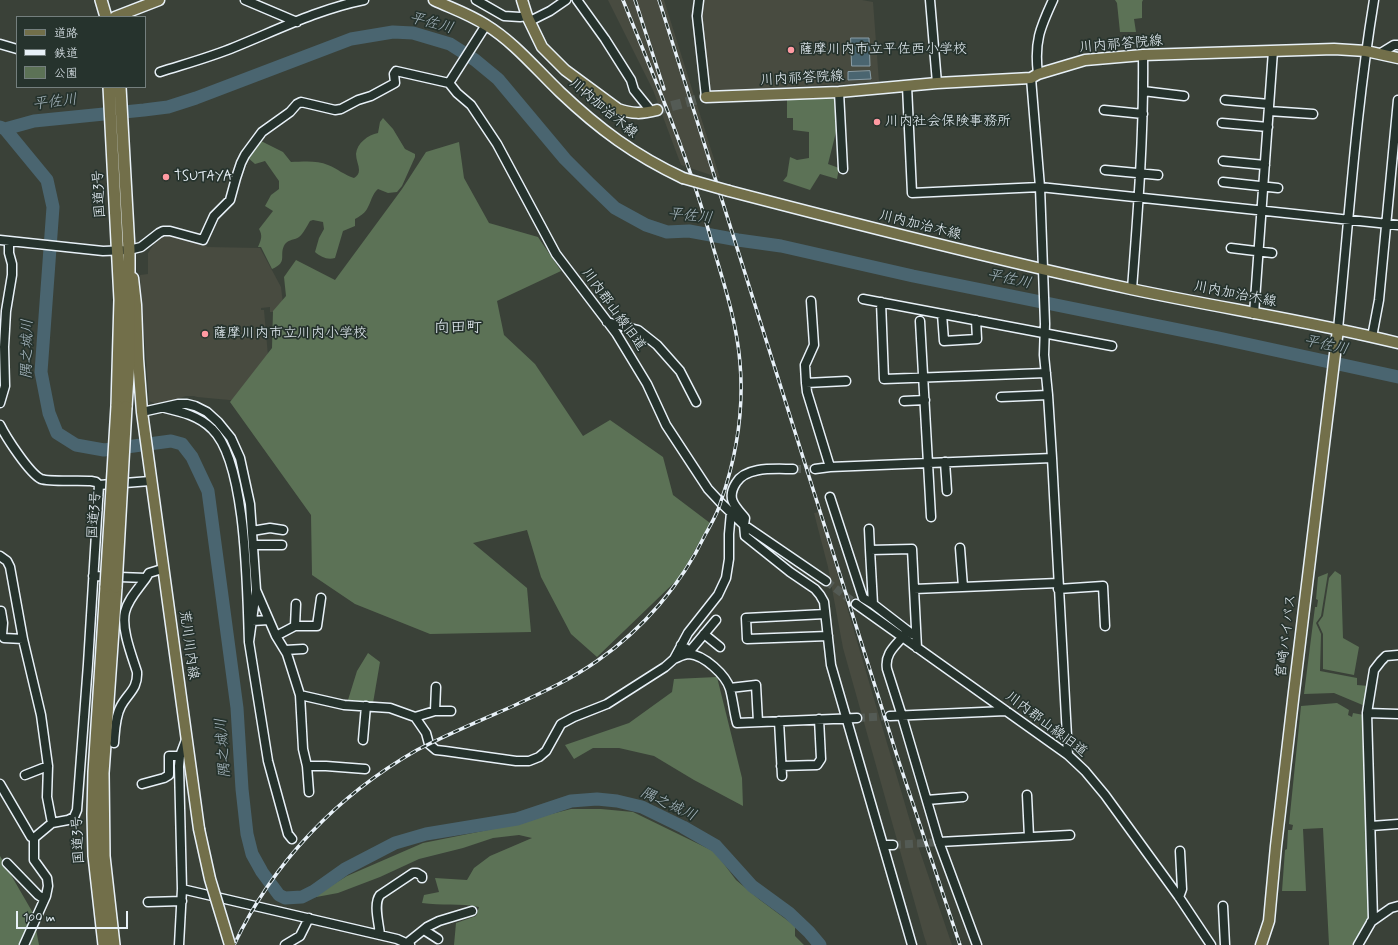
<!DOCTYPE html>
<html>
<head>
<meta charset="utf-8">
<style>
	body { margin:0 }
	#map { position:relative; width:1398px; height:945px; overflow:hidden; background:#3a4138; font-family:Mynerve,"Klee One",sans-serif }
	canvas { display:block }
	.legend { position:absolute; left:16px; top:16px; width:130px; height:72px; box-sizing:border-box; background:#26332d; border:1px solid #747f7e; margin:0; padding:5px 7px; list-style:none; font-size:12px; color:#e8f1f8 }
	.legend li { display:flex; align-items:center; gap:8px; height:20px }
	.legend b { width:20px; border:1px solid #747f7e }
	.scale { position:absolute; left:16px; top:911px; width:112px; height:18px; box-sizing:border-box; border:2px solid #e8f1f8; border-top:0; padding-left:5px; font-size:12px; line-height:14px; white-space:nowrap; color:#e8f1f8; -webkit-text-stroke:3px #26332d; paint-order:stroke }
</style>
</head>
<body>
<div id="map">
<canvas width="1398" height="945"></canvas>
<ul class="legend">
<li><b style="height:5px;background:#726f4a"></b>道路</li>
<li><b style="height:5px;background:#e8f1f8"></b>鉄道</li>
<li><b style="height:11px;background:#5c7256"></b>公園</li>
</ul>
<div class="scale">100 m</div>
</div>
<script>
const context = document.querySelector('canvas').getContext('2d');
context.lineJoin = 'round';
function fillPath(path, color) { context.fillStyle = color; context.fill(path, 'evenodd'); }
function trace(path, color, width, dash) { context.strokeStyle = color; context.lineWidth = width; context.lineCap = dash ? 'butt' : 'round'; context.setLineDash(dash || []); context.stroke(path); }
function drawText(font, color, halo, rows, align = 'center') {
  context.font = font + ' Mynerve,"Klee One",sans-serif'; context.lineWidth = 3.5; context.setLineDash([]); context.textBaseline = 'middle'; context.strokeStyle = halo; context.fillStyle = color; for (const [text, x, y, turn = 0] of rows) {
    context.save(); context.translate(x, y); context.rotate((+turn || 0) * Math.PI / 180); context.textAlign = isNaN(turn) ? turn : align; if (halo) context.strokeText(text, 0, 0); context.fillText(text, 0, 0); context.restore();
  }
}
fillPath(new Path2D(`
	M608,0H664L720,178L681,165L653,90Z
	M704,0H862L873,2L879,82L711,92L702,17Z
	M172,234L204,243L207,247L260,248L281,287L284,312H270V307L261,308V310H264L268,356L240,401L197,397L194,396H186L163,404H156L149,401L140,275L148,274V253L154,244L158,239Z
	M819,512L912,828L952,945H927L924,936L843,648L828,567L814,513Z`), '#484b40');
fillPath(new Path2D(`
	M1115,0H1143L1142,2V18L1134,19L1136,32H1120L1117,3Z
	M835,97L837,128L828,164L839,168L837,179L820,174L810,190L783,181L787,176L790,157L797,160L809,158V132L793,130V118H787V99Z
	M383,118L393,129L405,149L415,154V157L402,186L397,192L388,193L378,189C372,194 371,202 367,209C364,214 360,216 355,219V226L343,231L335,258C327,260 321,257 315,252L319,238L324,229L323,222L313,220L310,221C307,226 303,234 299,237C295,240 289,239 285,244C278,255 289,262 272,269L261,247H258C261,240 263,236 259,229L273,211L265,206L271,195L279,189V181L265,161L255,164L247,157L259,140L283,152L291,162C302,162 317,160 328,165C338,169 344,175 354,178C357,176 359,174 359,170C359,165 356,160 356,154C357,143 368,135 378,133L380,122Z
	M459,142L464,178L489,223L538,237L561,271L497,301L504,335L535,364L583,436L610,420L663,457L673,495L710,523L679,578L597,657L571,634L541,577L527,530L473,543L527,588L531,632L430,634L355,604L312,575L311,515L230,402L272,348L273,311L286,296L284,277L296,260L335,280L402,189L426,152Z
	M1335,571L1341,575L1343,638L1359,647L1354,675L1323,669V634L1318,623L1323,616L1329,578Z
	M1328,573L1321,616L1316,623L1321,634L1320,671L1357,678V685L1369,686L1365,706L1334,693L1304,694L1315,607H1317L1318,600L1316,599L1318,577Z
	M368,653L380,662L373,703L348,700L357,671Z
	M717,677L742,778L743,806L694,780L654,756L619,748H593L574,759L565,745L629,723L672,692L674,679Z
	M1337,703L1349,710L1348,715L1352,717L1353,713L1364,715L1369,916L1354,945H1329L1323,828L1303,829L1306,891H1282L1285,850L1287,849L1288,830H1292L1293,825L1289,824L1301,706Z
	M571,809H601L633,812L715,852L736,880L760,900L795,926V936L804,945H454L456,923L476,916L479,907C460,903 441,906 422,903L424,895L439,892L435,878L467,880L474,868L490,856L532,838L519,835L493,838L463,848L419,859L380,877L338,893L311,898L347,876L423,843L488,830Z
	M0,856L33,913L39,945H0Z`), '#5c7256');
const water = new Path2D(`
	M851,38H869L870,66H852Z
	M870,71L871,79L848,80V72Z`);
fillPath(water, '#4a6570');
trace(water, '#899da6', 1);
trace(new Path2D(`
	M0,127L5,129L47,180L53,207L41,372L49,413L57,433L76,445L104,450L171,441L182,444L192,457L208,491L237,708L242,789L247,834L252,854L262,872L279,895L285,898L302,897L314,891L345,869L395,843L426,834L517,819L571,801L597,799L617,801L642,807L683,827L716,846L752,886L789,913L809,932L820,945
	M5,129L34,121L144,110L168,107L196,98L351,39L393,32L413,33L450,44L475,60L498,79L565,159L590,184L615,208L646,225L667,232L689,231L738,240L781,246L913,276L1219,338L1398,377`), '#4a6570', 13);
trace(new Path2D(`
	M793,469H815
	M826,581L856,604
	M857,718L890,716
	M893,845L939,842`), '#545b55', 8, [8, 4]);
trace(new Path2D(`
	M657,110L706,97`), '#545b55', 10, [10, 5]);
const minor = new Path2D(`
	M245,0L297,22
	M476,0L504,16L520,17L527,16
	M577,0L605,39L631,80L634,90L651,111
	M699,0L697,16L706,97
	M930,0L937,83
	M530,21L550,11L566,0
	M0,44L17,49
	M1381,53L1394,45H1398
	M160,72C185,64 211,57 235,47C277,30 319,9 364,0
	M1038,74C1034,42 1040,28 1053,0
	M1031,78L1040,187L1045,324L1044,355L1048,395L1052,458L1068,755
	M449,83L457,93L471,105L497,144L556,254L616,333L647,384L666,425L708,489L721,503L744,525L826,581
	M449,83L486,25
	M907,86L912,193L1040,187L1398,225
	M1143,91L1184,96
	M839,92L843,169
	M1225,100L1269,104
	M1104,110L1143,114
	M1269,111L1313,114
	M1222,123L1268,127
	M1223,161L1265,165
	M1105,170L1158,175
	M1223,182L1278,188
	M0,240L103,251L129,250L141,247L159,233L163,231H170L203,240L214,216L230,200L236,178L241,163L245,155L262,132L290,112L297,104L301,102L335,110L341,109L358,100L371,96L395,83L394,74L396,71L449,83
	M1231,248L1272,253
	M1132,289C1138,211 1144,133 1143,55
	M863,299L1112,346
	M881,302L884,379L1046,373
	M942,314L944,341L977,339L976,320
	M1254,314L1273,51
	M920,321L931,517
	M607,322L638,330L657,345L680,371L696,402
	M1338,329C1349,219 1356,109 1374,0
	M1372,337L1379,300L1398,100
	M806,383L805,365L814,345L811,301
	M1001,397L1048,395
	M904,401L925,400
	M0,403L5,386L4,347L6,311L12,275V264L9,253V242
	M165,408C182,412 199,416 212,429C247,462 247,593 249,642L256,591
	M142,412L178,404H187L195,406L207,412L218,422L231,438L240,458L250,504L256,590L276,636L287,654L300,695L344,705L390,708L415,717L426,733L429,744L436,750L445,751L516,761H529L539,757L546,751L561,724L574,717L607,704L665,667L674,659L688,633L718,595L726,578L729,559V534L731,512
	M0,425C6,437 29,473 41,479C50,482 79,480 91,481L96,482L99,485L150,481
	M945,462L947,491
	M830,467L807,392L806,383L846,381
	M793,469C775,469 746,466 736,483C726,499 735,506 745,518L744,525L745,536L790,572L815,589L820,595L824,602L831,665L912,945
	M815,469L830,467L1052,458
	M830,497L863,598L873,604
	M869,529L870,550L912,549L917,648
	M252,531L270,528L283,530
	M253,545H282
	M960,548L963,587
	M870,550L873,604L912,634
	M0,556L7,561L10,567L23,639L41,715L48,766L47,797L52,823
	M93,576L146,578L149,573L162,569
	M914,589L1058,583
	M1058,589L1103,586L1105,626
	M856,604L1068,755L1085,771L1105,795L1179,897L1211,945
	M1,611L3,623L2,635L4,638L23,639
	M825,614L746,618L747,639L828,636
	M252,621L269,620
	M295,626H317L321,598
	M907,631C899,644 884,651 887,669L902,716L939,842L977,945
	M704,634L720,647
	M276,636L295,626L296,604
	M249,642L268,761L288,834L292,839
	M681,645L690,651L716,620
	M285,650L303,649
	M674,659C679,657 684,654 689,654C704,655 726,675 730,689C733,700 734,712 737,723L857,718
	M730,688L756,685L758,722
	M300,695L303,749L307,766L309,792
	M435,711L436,687
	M1367,713L1398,714
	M890,716L1006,711
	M415,717L435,711H451
	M779,721L782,776
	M363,740L366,706
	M114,743C115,731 115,717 121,706C128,693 138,689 137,672C132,656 121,629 125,612C128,599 139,588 146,578
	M307,766H326L365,769
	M781,766L817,765L821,759L819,719
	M25,775L48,766
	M0,784L31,837L34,838V860L47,878L48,886L46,896L24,945
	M142,784L164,778L169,775V756H180
	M1027,795L1029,837
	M927,800L963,797
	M1371,826L1398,824
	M34,838L52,823L68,820L74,817L77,810L88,664L99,485
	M939,842L1070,835
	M883,845H893
	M7,863L38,895L44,899
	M182,889L397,939L410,945
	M1179,897L1182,889L1180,851
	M148,902L182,901
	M1223,906L1225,945
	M1371,922L1391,908L1398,906
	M424,930L438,939
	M380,935C379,923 373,904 380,895L413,873H417L422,876V878
	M407,943L427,927L439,921L472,911
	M179,945L182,889L179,766L180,756L186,740
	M285,945L300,936L309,918
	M1358,945L1373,919L1367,713L1374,670L1381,661L1386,656L1398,655`);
const major = new Path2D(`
	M434,0C451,8 469,14 486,25C514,42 536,69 560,92C599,129 634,155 683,178
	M522,0L527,16L542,47L565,70L618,109C632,114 642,114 657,110
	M115,17L159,0
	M706,97L839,92L937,83L1031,78L1038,74L1085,60L1143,55L1334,49L1366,51L1398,58
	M729,191C863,226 996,260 1131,289C1220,308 1310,321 1398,343
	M133,278L136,305L138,359L142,412L199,829
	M1261,945L1269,921L1271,899L1276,846L1293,700L1338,329`);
const highway = new Path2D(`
	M101,0L106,17
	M109,87L120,300L117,406
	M120,87L129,250V361L126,407
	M104,945L94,856L93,814L94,772L106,586
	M114,945L104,856L103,773L116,587`);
trace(minor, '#e8f1f8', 11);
trace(major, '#e8f1f8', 13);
trace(highway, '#e8f1f8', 14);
trace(minor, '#26332d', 8);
trace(major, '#726f4a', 10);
trace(highway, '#726f4a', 11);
const rail = new Path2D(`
	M635,0L664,89
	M659,0L898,759L960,945
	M234,945C273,862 338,795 417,750C448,734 479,721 511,707C541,693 570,680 597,661C643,629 681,585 705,535C711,524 718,513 721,501C736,458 744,409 740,363C737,324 725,287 714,250C709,232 704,214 698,196C677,130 649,65 623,0`);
trace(rail, '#e8f1f8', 3.5);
trace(rail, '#26332d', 2, [6]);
const majorBridge = new Path2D(`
	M683,178L729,191
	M199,829L210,879L230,945`);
const highwayBridge = new Path2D(`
	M106,586L117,406
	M116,587L126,407`);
trace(majorBridge, '#e8f1f8', 13, []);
trace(highwayBridge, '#e8f1f8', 14, []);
trace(majorBridge, '#726f4a', 10);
trace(highwayBridge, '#726f4a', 11);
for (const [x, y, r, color] of [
	[791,50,4,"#ff9aa2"],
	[877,122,4,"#ff9aa2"],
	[166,177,4,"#ff9aa2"],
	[205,334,4,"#ff9aa2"]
]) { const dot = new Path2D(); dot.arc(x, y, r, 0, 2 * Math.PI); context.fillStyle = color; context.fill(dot); trace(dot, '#26332d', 1.5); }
drawText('14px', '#e8f1f8', '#26332d', [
	["川内祁答院線",1121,45,-5],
	["川内祁答院線",802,79,-3],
	["川内加治木線",603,109,40],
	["国道3号",100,194,-93],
	["川内加治木線",920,226,14],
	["川内加治木線",1235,295,11],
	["川内郡山線旧道",613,310,54],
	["国道3号",95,515,-86],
	["宮崎バイパス",1287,636,-83],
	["荒川川内線",188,645,82],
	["川内郡山線旧道",1046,725,37],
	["国道3号",79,840,-93]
]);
drawText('14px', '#e8f1f8', '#26332d', [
	["薩摩川内市立平佐西小学校",799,50],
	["川内社会保険事務所",885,122],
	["TSUTAYA",174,177],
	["薩摩川内市立川内小学校",213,334]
], 'left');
drawText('italic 15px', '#a9b9c2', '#26332d', [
	["平佐川",431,24,15],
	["平佐川",55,103,-7],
	["平佐川",690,217,6],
	["平佐川",1009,280,12],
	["平佐川",1326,346,12],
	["隅之城川",28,349,-89],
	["隅之城川",224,748,-94],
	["隅之城川",668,805,25]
]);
drawText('16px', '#e8f1f8', '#26332d', [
	["向田町",458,329]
]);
</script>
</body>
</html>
